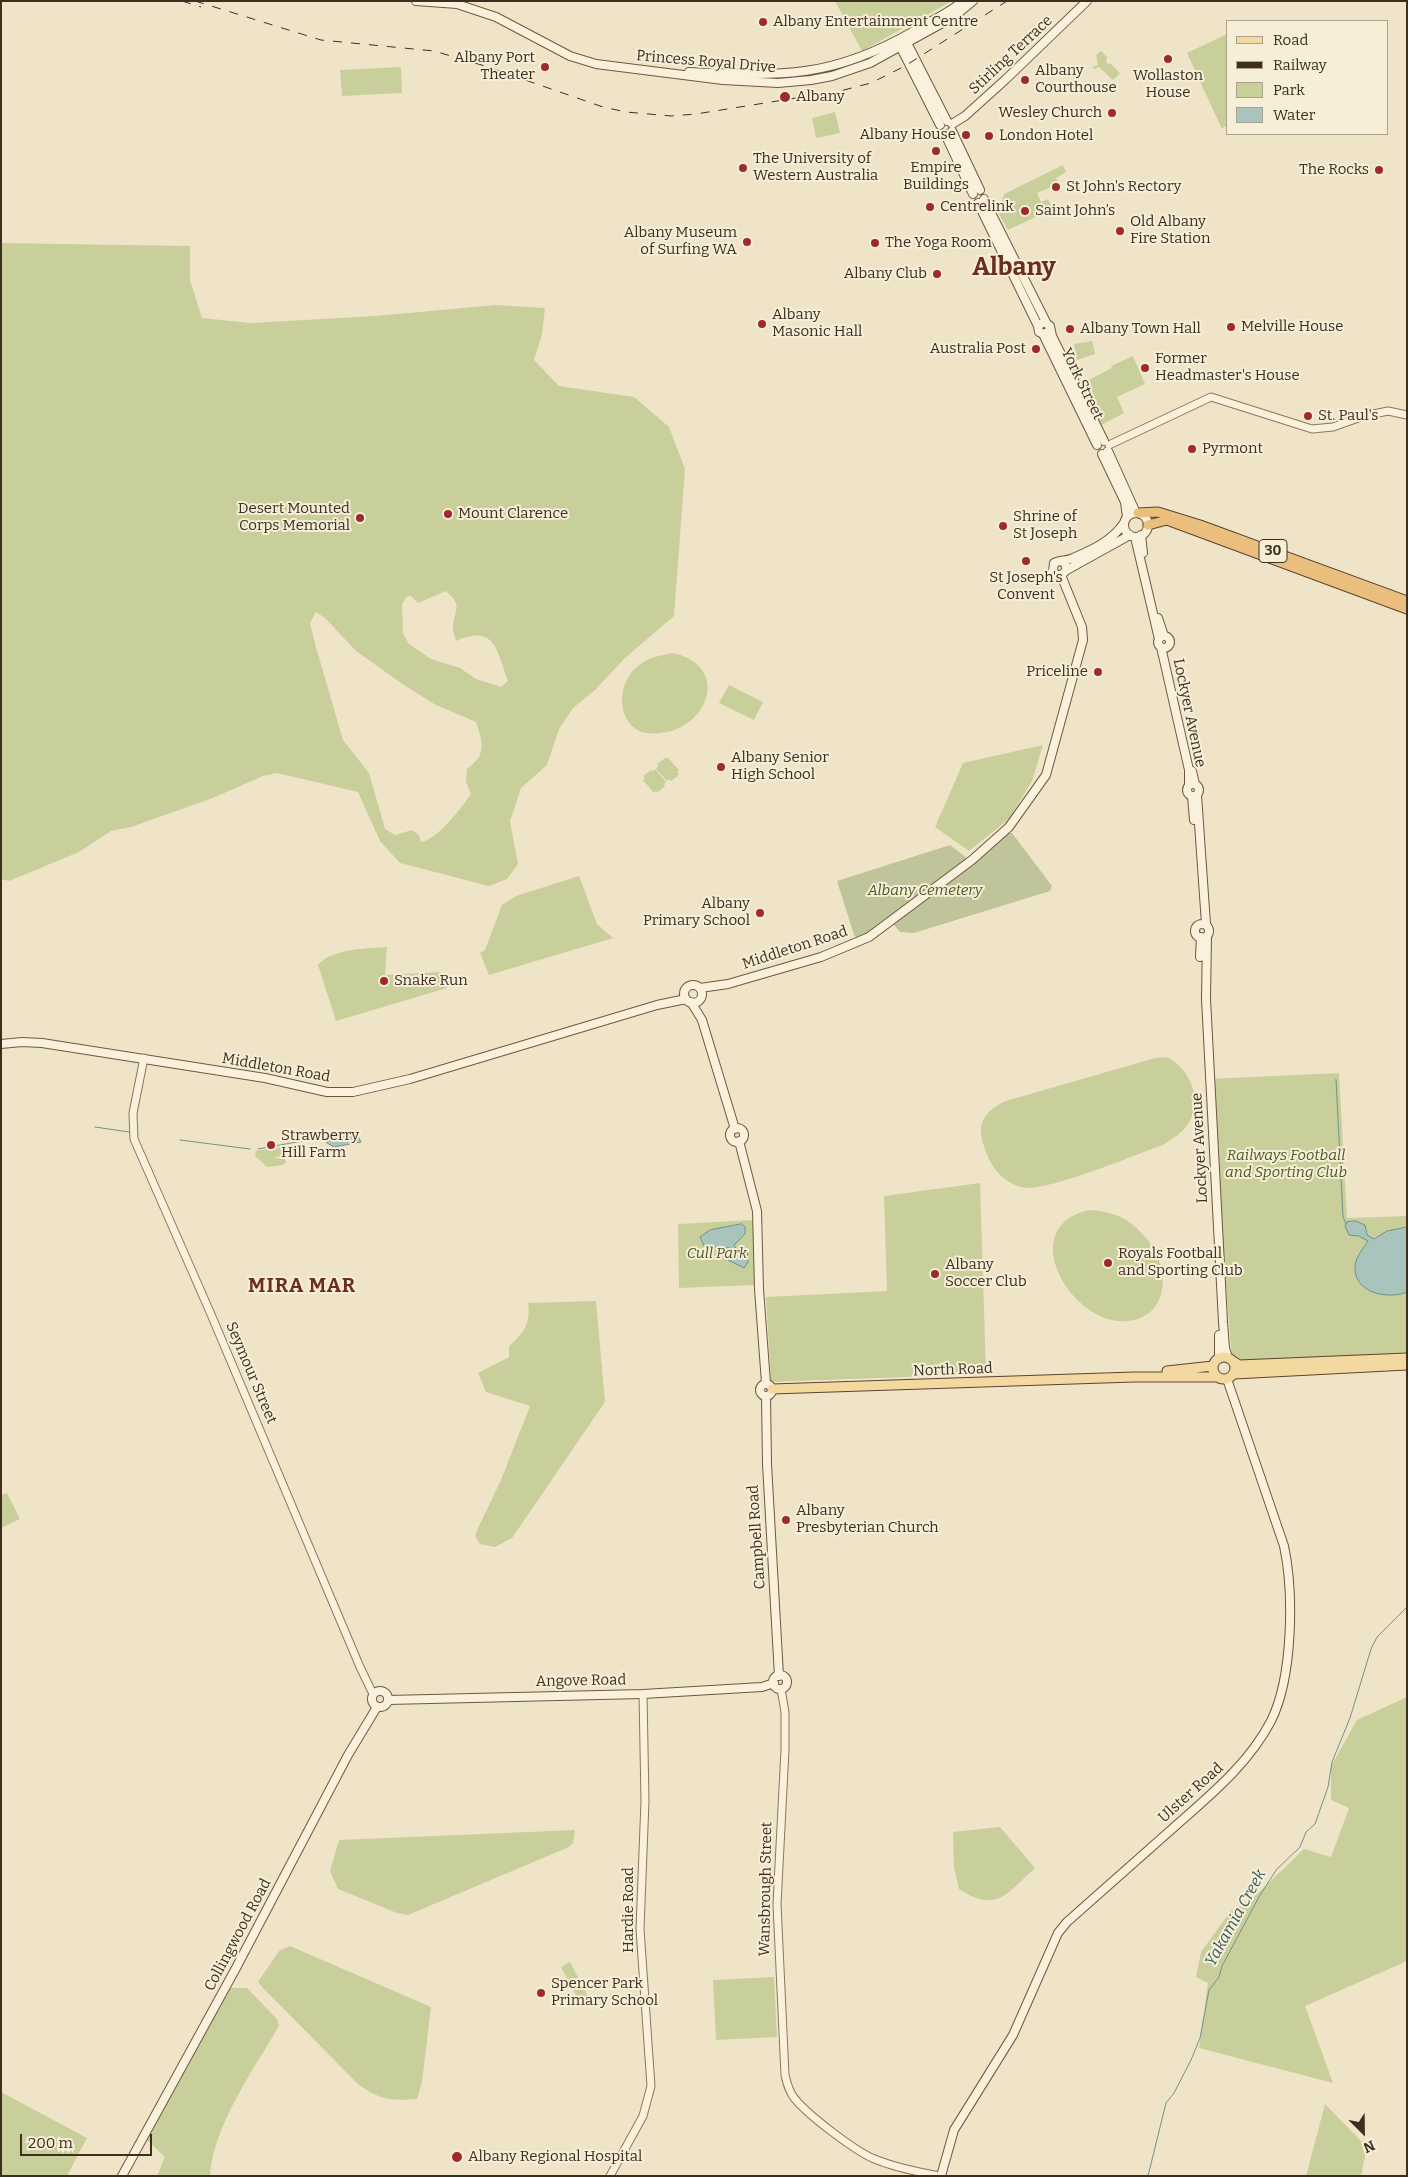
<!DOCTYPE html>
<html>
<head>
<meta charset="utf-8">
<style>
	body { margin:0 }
	#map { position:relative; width:1408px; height:2177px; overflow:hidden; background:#f0e4c8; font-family:Bitter,serif }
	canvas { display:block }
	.frame { position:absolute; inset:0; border:2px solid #3d2e20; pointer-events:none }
	.legend { position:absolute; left:1226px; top:20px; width:162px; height:115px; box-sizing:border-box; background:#f7eed8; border:1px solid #ada18e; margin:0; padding:6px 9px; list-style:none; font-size:15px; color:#3d2e20 }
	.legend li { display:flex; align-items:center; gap:10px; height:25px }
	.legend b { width:25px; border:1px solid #ada18e }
	.north { position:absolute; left:1338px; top:2107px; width:50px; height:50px; -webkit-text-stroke:4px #f7eed8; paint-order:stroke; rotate:157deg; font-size:14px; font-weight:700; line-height:20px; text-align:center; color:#3d2e20 }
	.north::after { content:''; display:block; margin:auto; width:18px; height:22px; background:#3d2e20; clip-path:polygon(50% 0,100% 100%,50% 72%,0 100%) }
	.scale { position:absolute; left:20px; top:2134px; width:132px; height:22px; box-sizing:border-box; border:2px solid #3d2e20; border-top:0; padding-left:6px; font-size:15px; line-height:18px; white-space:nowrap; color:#3d2e20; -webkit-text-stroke:4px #f7eed8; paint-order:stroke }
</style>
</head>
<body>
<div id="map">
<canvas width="1408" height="2177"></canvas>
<div class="frame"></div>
<ul class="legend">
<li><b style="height:6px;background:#f3d9a0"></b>Road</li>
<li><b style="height:6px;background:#3d2e20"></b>Railway</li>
<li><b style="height:14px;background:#c9cf9b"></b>Park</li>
<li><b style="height:14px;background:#a9c4bc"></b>Water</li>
</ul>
<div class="north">N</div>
<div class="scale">200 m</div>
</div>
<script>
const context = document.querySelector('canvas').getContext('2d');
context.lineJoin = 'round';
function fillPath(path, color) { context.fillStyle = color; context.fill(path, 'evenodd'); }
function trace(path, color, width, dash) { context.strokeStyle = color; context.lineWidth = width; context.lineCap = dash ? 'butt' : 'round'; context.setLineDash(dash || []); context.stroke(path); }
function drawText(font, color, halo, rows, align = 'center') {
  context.font = font + ' Bitter,serif'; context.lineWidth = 4; context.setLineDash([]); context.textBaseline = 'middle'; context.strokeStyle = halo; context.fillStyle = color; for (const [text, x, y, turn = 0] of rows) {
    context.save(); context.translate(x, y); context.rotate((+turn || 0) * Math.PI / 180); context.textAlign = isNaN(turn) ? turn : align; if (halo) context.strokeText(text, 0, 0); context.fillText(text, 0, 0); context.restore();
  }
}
fillPath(new Path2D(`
	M835,1H952L862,51Z
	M1227,34V125L1222,129L1187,53Z
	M1101,51L1107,57L1106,63L1111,64L1120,73L1113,80L1099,67L1094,69L1092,67L1098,65L1096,55Z
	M401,67L402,93L342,96L340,70Z
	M835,112L840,133L816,138L812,118Z
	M1063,165L1066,172L1056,178L1059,184L1037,193L1041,202L1048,199L1053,209L1008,230L999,214L1004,194Z
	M1,243L190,246V280L202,318L251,323L375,316L496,305L545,308L542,334L534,360L559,386L634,397L669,427L685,469L674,616L624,659L595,690L573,708L559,729L547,765L521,788L510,821L518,864L507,879L489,886L400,863L380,841L358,792L277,773L263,776L213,798L131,827L111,831L79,852L9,881L1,879ZM446,591C462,606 456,607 453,624C452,629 455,636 456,641C496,623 497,652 508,681L501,687L476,679L460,668L431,659L409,644L403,633L402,604L406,597L411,596L418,603ZM316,612L325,618L356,651L401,683L434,704L476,722C483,744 487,754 467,769L466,782L471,794C461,808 437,840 421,842L419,835L412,830L395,835L385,829L369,773L343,740L316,647L310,623Z
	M1092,341L1095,354L1077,360L1074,344Z
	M1133,356L1145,384L1117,397L1124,413L1101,425L1081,384L1112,368L1111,366Z
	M673,653C731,666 709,728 661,733C654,734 646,734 639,731C615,718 618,681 638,666C649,657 659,656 673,653Z
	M729,685L763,702L754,720L719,703Z
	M1043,745L1032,781L1009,819L969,851L935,827L963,763Z
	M665,758H668L679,770L677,772L679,775L671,781L669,779L667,781L656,769L658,766L657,764Z
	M655,769L666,782L664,784L665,786L657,793L656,791L654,793L643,780L645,778L643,776L651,770L653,771Z
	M579,876L597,924L613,938L489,975L480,953L485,950L502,905L516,896Z
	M387,947L385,975L440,972L447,988L336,1021L318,965C330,949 369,948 387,947Z
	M1167,1057C1190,1069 1204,1100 1188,1124C1182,1133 1172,1139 1163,1145C1136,1154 1044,1194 1021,1187C997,1180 987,1160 982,1139C977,1119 990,1108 1006,1101L1155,1058Z
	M1339,1073L1347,1218L1407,1216V1355L1239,1361L1232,1359L1209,1079Z
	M289,1146L283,1156L273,1158L285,1159L286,1162L283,1165L267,1167L255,1156L256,1151Z
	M980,1183L986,1374L771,1382L766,1297L887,1291L884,1196Z
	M1089,1210C1105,1211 1119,1214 1132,1224C1139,1230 1147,1238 1152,1246C1167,1268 1169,1307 1140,1318C1081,1342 1008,1228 1089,1210Z
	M754,1220L755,1285L679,1288L678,1224Z
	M596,1301L605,1402L512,1538L495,1547L480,1544L475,1536L478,1528L501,1480L530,1406L486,1392L478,1373L509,1357V1346C524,1333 531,1323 528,1303Z
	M7,1493L20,1519L1,1528V1495Z
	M1407,1697V1961L1305,2006L1333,2083L1199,2048L1208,1983L1196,1977L1201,1952L1230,1912L1255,1896L1304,1849L1331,1857L1349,1808L1331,1800V1766L1357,1720Z
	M1000,1827L1035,1868C1007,1893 997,1914 959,1889L954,1868L953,1832Z
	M575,1830L573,1843L569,1847L408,1915L397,1913L338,1889L330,1871L339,1840Z
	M290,1946L431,2007L422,2082L417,2099C391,2101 381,2100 359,2085L262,1987L258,1982L279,1951Z
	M570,1962L589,1998L580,2003L561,1967Z
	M774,1977L777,2037L716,2040L713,1980Z
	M230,1988H247L277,2019L279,2026C254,2069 213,2126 210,2176H157L165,2157L147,2140Z
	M1,2092L87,2138L67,2176H1Z
	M1325,2104L1367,2147L1361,2176H1306Z`), '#c9cf9b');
fillPath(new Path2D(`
	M1007,833H1012L1052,886L1050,891L914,933L900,932L889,919L868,935L858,939L854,935L837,881L950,845L972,862Z`), '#bfc49a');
const water = new Path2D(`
	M341,1133L357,1134L361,1142L334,1147L327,1143L324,1137Z
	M1356,1221L1365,1225L1367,1235L1374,1239L1387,1231L1407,1227V1292C1388,1300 1353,1293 1355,1266C1356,1256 1363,1249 1368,1241L1359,1236L1349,1235L1345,1226L1347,1222Z
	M742,1224L745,1227V1234L734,1245L736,1249H747L748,1262L744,1268L728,1260L727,1257L731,1252L730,1248L704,1246L700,1237L710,1230Z`);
fillPath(water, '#a9c4bc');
trace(water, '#6f938a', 1);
trace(new Path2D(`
	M1336,1079L1343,1217L1346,1224
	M95,1127L129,1132
	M180,1140L250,1149
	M258,1149L324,1137
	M1148,2176L1166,2103L1174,2093L1191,2060L1200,2038L1209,1990L1219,1977L1222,1966L1260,1895L1277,1869L1300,1847L1306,1832L1315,1824L1328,1787L1332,1762L1350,1718L1371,1649L1377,1637L1407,1607`), '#6f938a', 1);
const tertiary = new Path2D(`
	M1109,445L1211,397L1312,429L1333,427L1364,416L1388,411L1407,415
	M144,1058L133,1113L134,1139L210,1312L360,1667L373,1694
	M781,1689L785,1712V1750L777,1904L785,2075C787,2084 789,2092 795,2099C809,2116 853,2149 872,2158C893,2167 917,2172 940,2176
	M610,2176L643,2116L651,2086L640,1929L645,1801L643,1694`);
const secondary = new Path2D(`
	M416,1L457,4L496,17L570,56L596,64L723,80L778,83L811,80L832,76L870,63L955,16L973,1
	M905,39L947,121
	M899,44L940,125
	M689,72C781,76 831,79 914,31C930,21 948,14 963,1
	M952,124L965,116L1005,80L1087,1
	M952,131L980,190
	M945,134L973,194
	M984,199L1046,322
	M978,203L1038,326
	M1050,331L1043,334L1039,332L1038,326L1044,322L1050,326L1052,336L1104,441
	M1043,334L1097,445
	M1108,451L1136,513
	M1102,454L1125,502L1127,517
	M1124 525a12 12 0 1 1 24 0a12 12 0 1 1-24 0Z
	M1141,535L1143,553
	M1135,537L1159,639
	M1062,561L1065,564L1067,570L1061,575H1056L1053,571L1054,563C1060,560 1067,561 1073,558C1092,550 1112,541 1124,523
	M1067,570L1130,535
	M1158,618L1164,636
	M1158 642a6 6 0 1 1 12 0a6 6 0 1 1-12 0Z
	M1161,647L1189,770V785
	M1192,771L1195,784
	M1187 790a6 6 0 1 1 12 0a6 6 0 1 1-12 0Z
	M1197,795L1206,924
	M1192,796L1194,820
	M1195 931a7 7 0 1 1 14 0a7 7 0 1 1-14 0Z
	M1207,936L1206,999L1223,1322L1225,1348L1228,1358
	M1200,957L1201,937
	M684 994a9 9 0 1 1 18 0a9 9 0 1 1-18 0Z
	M700,988L728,984L821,957L869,937L972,860L1009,827L1046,775L1083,640L1082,627L1061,575
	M691,1002L702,1020L735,1129
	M1,1044L22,1042L42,1043L265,1078L327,1092H353L410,1079L657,1005L686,999
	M730 1135a7 7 0 1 1 14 0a7 7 0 1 1-14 0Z
	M739,1141L757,1211L759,1289L766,1383
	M1219,1335V1358
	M760 1390a6 6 0 1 1 12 0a6 6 0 1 1-12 0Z
	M766,1396L767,1464L779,1676
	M773 1682a7 7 0 1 1 14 0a7 7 0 1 1-14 0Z
	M372 1699a8 8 0 1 1 16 0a8 8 0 1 1-16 0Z
	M388,1700L643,1694L762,1687L774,1683
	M122,2176L236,1968L348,1755L377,1707
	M941,2176L954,2130L1013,2035L1058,1933L1067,1922C1102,1891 1137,1860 1172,1829C1209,1796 1248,1765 1271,1721C1293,1677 1294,1593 1284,1546L1227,1379`);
const primary = new Path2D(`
	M1213 1368a11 11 0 1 1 22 0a11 11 0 1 1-22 0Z
	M1233,1361L1239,1365L1407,1358
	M1167,1371L1213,1366
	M1234,1374L1407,1365
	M772,1389L1134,1377H1217`);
const trunk = new Path2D(`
	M1138,513L1158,512L1200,525L1407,601
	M1148,525L1167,520L1407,609`);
trace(tertiary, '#8d765c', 9);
trace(secondary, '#6f573f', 10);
trace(primary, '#5b4430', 11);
trace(trunk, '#5b4430', 11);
trace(tertiary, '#faf1dc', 7);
trace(secondary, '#faf1dc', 8);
trace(primary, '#f3d9a0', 9);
trace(trunk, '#eabe7c', 9);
trace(new Path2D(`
	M182,1L201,7
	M195,1L321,40L434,51L485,66L603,107L626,112L671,116L696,114L840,91L871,83L905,66L1007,1`), '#3d2e20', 1, [9, 9]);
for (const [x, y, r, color] of [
	[763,22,5,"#9e2a2b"],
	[1168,59,5,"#9e2a2b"],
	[545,67,5,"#9e2a2b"],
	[1025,80,5,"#9e2a2b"],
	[785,97,6,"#9e2a2b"],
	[1112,113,5,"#9e2a2b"],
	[966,135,5,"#9e2a2b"],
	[989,136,5,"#9e2a2b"],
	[936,151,5,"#9e2a2b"],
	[743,168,5,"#9e2a2b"],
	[1379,170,5,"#9e2a2b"],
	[1056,187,5,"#9e2a2b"],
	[930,207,5,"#9e2a2b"],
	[1025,211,5,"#9e2a2b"],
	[1120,231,5,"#9e2a2b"],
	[747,242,5,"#9e2a2b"],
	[875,243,5,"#9e2a2b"],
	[937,274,5,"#9e2a2b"],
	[762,324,5,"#9e2a2b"],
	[1231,327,5,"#9e2a2b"],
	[1070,329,5,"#9e2a2b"],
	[1036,349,5,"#9e2a2b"],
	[1145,368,5,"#9e2a2b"],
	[1308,416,5,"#9e2a2b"],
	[1192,449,5,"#9e2a2b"],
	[448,514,5,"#9e2a2b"],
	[360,518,5,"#9e2a2b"],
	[1003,526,5,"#9e2a2b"],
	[1026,561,5,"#9e2a2b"],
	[1098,672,5,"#9e2a2b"],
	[721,767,5,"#9e2a2b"],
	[760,913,5,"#9e2a2b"],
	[384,981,5,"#9e2a2b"],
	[271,1145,5,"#9e2a2b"],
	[1108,1263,5,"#9e2a2b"],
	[935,1274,5,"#9e2a2b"],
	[786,1520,5,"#9e2a2b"],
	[541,1993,5,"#9e2a2b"],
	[457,2157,6,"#9e2a2b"]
]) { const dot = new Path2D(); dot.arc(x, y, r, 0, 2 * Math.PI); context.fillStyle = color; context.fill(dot); trace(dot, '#f7eed8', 2); }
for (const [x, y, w] of [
	[1273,551,28]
]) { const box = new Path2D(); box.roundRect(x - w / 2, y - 11.5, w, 23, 4); context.fillStyle = '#f7eed8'; context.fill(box); trace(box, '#3d2e20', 1); }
drawText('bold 14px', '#3d2e20', null, [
	["30",1273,551]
]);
drawText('15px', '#3d2e20', '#f7eed8', [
	["Albany Entertainment Centre",773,22],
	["Albany Port",535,58,"right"],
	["Theater",535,75,"right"],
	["Albany",1035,71],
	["Courthouse",1035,88],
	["Wollaston",1168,76,"center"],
	["House",1168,93,"center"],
	["Albany",796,97],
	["Wesley Church",1102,113,"right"],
	["Albany House",956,135,"right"],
	["London Hotel",999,136],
	["The University of",753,159],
	["Western Australia",753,176],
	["Empire",936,168,"center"],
	["Buildings",936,185,"center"],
	["The Rocks",1369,170,"right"],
	["St John's Rectory",1066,187],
	["Centrelink",940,207],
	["Saint John’s",1035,211],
	["Old Albany",1130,222],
	["Fire Station",1130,239],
	["Albany Museum",737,233,"right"],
	["of Surfing WA",737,250,"right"],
	["The Yoga Room",885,243],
	["Albany Club",927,274,"right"],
	["Albany",772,315],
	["Masonic Hall",772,332],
	["Melville House",1241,327],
	["Albany Town Hall",1080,329],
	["Australia Post",1026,349,"right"],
	["Former",1155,359],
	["Headmaster's House",1155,376],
	["St. Paul's",1318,416],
	["Pyrmont",1202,449],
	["Desert Mounted",350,509,"right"],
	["Corps Memorial",350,526,"right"],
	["Mount Clarence",458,514],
	["Shrine of",1013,517],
	["St Joseph",1013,534],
	["St Joseph's",1026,578,"center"],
	["Convent",1026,595,"center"],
	["Priceline",1088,672,"right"],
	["Albany Senior",731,758],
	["High School",731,775],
	["Albany",750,904,"right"],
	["Primary School",750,921,"right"],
	["Snake Run",394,981],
	["Strawberry",281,1136],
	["Hill Farm",281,1153],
	["Royals Football",1118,1254],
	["and Sporting Club",1118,1271],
	["Albany",945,1265],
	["Soccer Club",945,1282],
	["Albany",796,1511],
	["Presbyterian Church",796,1528],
	["Spencer Park",551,1984],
	["Primary School",551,2001],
	["Albany Regional Hospital",468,2157]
], 'left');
drawText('15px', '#3d2e20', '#f7eed8', [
	["Stirling Terrace",1011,55,-43],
	["Princess Royal Drive",706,62,5],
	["York Street",1082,384,64],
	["Lockyer Avenue",1189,713,78],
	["Middleton Road",795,948,-18],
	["Middleton Road",276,1068,10],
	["Lockyer Avenue",1200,1148,-93],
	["North Road",953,1370,-2],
	["Seymour Street",251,1373,67],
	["Campbell Road",757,1537,-94],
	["Angove Road",581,1681,-1],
	["Ulster Road",1191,1793,-42],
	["Wansbrough Street",766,1889,-89],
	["Hardie Road",629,1910,-90],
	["Collingwood Road",238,1935,-62]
]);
drawText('italic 15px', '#4d5a26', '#f7eed8', [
	["Albany Cemetery",925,891],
	["Railways Football",1286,1156],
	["and Sporting Club",1286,1173],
	["Cull Park",717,1254]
]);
drawText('italic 16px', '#2f5d5a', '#f7eed8', [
	["Yakamia Creek",1236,1918,-61]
]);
context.letterSpacing = '1px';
drawText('bold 20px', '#6b2e1e', '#f7eed8', [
	["MIRA MAR",302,1286]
]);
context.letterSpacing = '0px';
drawText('bold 25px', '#6b2e1e', '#f7eed8', [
	["Albany",1014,268]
]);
</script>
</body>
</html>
